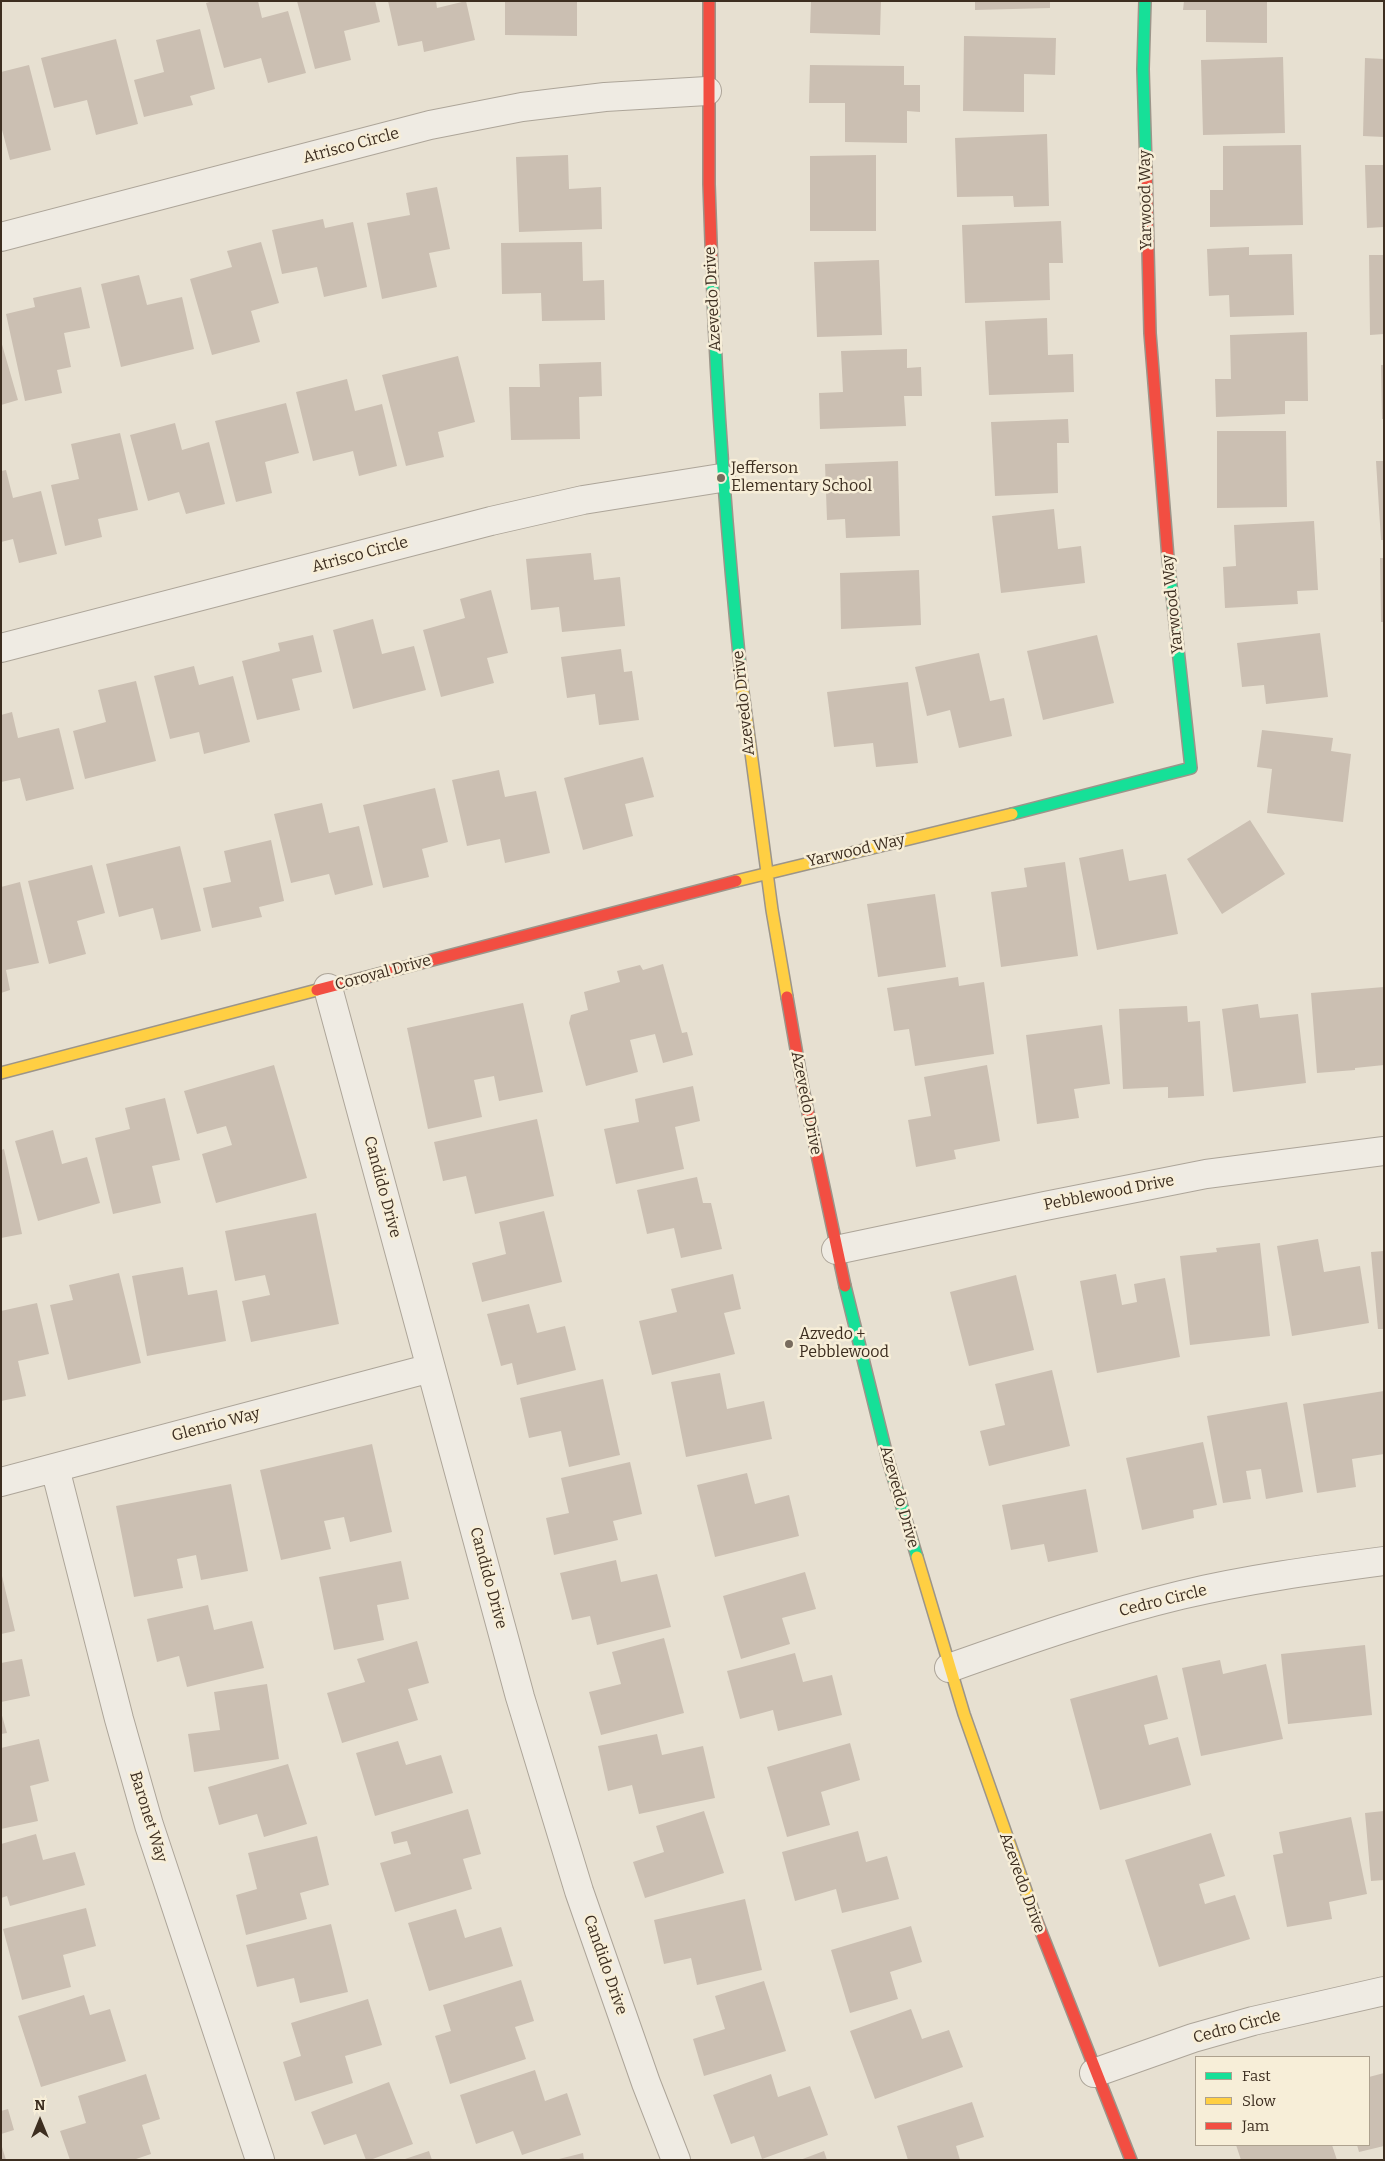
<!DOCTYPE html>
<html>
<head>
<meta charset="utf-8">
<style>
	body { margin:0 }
	#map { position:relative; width:1385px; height:2161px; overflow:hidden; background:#e7e0d1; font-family:Bitter,serif }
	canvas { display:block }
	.frame { position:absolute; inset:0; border:2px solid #3d2e20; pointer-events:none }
	.legend { position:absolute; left:1195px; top:2056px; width:175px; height:90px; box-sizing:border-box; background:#f7eed8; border:1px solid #ada18e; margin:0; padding:6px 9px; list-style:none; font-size:15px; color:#3d2e20 }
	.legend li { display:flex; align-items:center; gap:10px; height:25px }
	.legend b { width:25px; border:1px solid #ada18e }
	.north { position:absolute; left:15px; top:2096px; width:50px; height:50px; -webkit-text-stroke:4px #f7eed8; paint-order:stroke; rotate:0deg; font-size:14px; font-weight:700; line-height:20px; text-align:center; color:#3d2e20 }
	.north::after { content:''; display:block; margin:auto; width:18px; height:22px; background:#3d2e20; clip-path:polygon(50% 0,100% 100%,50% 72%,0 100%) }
</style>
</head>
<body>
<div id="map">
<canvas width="1385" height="2161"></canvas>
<div class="frame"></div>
<ul class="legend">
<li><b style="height:6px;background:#16e098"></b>Fast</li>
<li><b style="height:6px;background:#ffcf43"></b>Slow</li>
<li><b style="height:6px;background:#f24e42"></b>Jam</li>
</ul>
<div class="north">N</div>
</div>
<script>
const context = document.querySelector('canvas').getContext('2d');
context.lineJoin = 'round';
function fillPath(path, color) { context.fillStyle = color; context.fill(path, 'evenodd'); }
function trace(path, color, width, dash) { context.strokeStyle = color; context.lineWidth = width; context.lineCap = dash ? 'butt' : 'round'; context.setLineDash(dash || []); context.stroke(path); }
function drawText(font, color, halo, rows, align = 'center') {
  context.font = font + ' Bitter,serif'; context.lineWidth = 5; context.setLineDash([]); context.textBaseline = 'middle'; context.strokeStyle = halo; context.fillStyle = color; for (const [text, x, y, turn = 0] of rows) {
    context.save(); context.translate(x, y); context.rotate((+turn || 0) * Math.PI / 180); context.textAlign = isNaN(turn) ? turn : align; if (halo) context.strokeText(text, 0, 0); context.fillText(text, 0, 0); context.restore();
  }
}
fillPath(new Path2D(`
	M213,1H258L262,18L288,11L306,73L268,83L261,58L224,68L206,3Z
	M297,1H375L380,22L344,31L351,60L315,69Z
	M388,1H436L437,8L466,1L475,40L424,52L422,41L398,46Z
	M505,1H577V36L505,35Z
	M811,1H881L880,35L810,33Z
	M975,1H1050V8L975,10Z
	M1184,1H1267V43L1206,42V10H1183Z
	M200,29L215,89L190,96L193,105L144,117L134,80L164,72L156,40Z
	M964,36L1056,38L1055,75L1024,74V112L963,111Z
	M116,39L138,124L96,135L87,100L54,108L41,58Z
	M1283,57L1285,133L1203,135L1201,60Z
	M1365,58L1384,59V137L1363,136Z
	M29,65L51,150L10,160L1,126V72Z
	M810,65L904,66V85H920V112L907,111V143L845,142V103H809Z
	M1047,134L1049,206L1014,207L1013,196L957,197L955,138Z
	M1301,145L1303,225L1210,227V190H1223V146Z
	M568,155L569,189L601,187L602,229L519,232L516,157Z
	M876,155V231H810V156Z
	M1365,165H1384V227L1367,228Z
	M437,187L450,249L429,253L437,287L382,299L367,223L410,215L406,193Z
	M323,219L325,228L353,222L367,287L324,297L317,267L282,274L272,230Z
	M1061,221L1063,263H1049L1050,300L965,303L962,225Z
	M261,242L279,303L251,311L260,342L212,355L190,279L232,267L227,251Z
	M582,242L583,281L604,280L605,320L542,321L541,293L502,294L501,243Z
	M1249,247V255L1292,254L1294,315L1230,317L1229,295L1209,296L1207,249Z
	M1369,255H1384V334L1370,335Z
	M879,260L882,335L817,337L814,262Z
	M139,275L147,305L182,297L194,349L121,367L101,284Z
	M81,287L90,328L64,333L71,367L57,370L62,393L25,401L6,314L35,307L33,298Z
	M1047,318L1048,355L1073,354L1074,392L989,395L985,321Z
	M1307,332L1308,401H1285V414L1216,417L1215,379H1231L1230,335Z
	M1,341L18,400L1,405Z
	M907,349V368L921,367L922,396H904L906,426L820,429L819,393L843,392L841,351Z
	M458,356L475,422L438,432L444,457L406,466L382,375Z
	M601,362L602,396L579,397L580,439L511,440L509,387H540L539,364Z
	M1381,365H1384V419H1382Z
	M347,379L355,411L382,404L397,466L359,476L353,451L313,461L296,392Z
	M286,403L299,453L265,462L272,493L236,502L215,421Z
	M1068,419L1069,443H1057L1058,493L995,496L991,422Z
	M175,423L182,450L209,442L225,504L186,514L179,492L148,501L130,435Z
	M1217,431H1286L1287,507L1217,508Z
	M120,433L138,510L98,519L102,537L65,546L51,485L79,479L71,444Z
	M898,461L900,536L846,538L845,519L827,520L825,464Z
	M1376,461H1384V540H1381Z
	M6,470L13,498L41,491L57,554L19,563L13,539L1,542V471Z
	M1054,509L1058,549L1081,546L1085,583L1001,593L992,516Z
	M1314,521L1318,590L1297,591L1298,604L1225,608L1223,567L1236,566L1234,525Z
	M591,553L594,580L620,577L625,626L562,632L559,607L531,610L526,559Z
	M1380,558H1384V622H1381Z
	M919,570L921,625L841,629L840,573Z
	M491,590L508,653L487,658L494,683L441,697L423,630L465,618L460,599Z
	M373,619L382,654L414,646L426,690L353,709L333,630Z
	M1320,633L1328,697L1266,704L1264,685L1242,687L1237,643Z
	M313,635L322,672L292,679L300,710L257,720L242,661L280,651L278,643Z
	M1097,635L1114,703L1043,720L1027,651Z
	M621,649L624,672L632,671L639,720L599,725L595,694L567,698L561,657Z
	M979,653L990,701L1004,698L1012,736L959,748L950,710L927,716L915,667Z
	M194,666L199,685L233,676L250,742L204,754L199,732L170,739L154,676Z
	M136,681L156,761L85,779L73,731L106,722L98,690Z
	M908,682L918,763L876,767L873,743L834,747L827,692Z
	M12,712L18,738L59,728L74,789L26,801L20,778L1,782V715Z
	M1262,730L1333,738L1331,751L1351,754L1343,822L1267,813L1272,769L1257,767Z
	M643,757L654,797L625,804L633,836L583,850L564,778Z
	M499,770L505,797L536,791L550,853L505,863L500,839L467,846L452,780Z
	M435,788L448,842L422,849L429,877L383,888L363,805Z
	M322,803L329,833L359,826L373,885L335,895L329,874L291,883L274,814Z
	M1250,820L1285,874L1222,914L1187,859Z
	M271,840L284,901L259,907L262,917L212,928L203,888L231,882L224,851Z
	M180,846L201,931L161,940L153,908L119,917L106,864Z
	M1123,849L1129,881L1166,874L1178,934L1097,950L1079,858Z
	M1065,862L1078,956L1001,967L991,892L1027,887L1024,868Z
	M92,865L105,913L77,921L86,954L49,964L28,881Z
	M20,882L39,963L6,970L10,990L1,993V887Z
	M935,894L946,967L878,977L867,904Z
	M663,964L682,1033L687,1032L693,1055L663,1063L655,1034L630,1040L638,1072L586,1086L569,1023L571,1015L588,1010L584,992L620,982L617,971L640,965L643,970Z
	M958,977L959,986L984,982L994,1054L915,1066L909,1029L894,1031L887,988Z
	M1384,987V1065L1355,1068V1070L1317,1073L1311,993Z
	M523,1003L543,1092L499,1101L494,1076L474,1080L482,1117L428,1129L407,1028Z
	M1258,1004L1260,1018L1298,1014L1306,1083L1233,1092L1222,1009Z
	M1187,1006L1188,1022L1200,1021L1204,1096L1168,1098V1087L1123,1089L1119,1009Z
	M1102,1025L1110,1084L1074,1089L1079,1118L1037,1124L1026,1035Z
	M274,1065L307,1178L216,1203L202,1154L232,1145L226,1126L197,1134L184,1091Z
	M987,1065L1000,1141L954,1150L956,1159L916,1167L908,1120L931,1116L924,1077Z
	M693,1086L700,1121L675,1127L684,1169L616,1184L604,1129L639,1122L635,1099Z
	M165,1098L180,1160L152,1166L161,1203L113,1214L95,1138L130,1129L125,1108Z
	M537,1119L554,1196L475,1214L466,1176L443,1181L434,1142Z
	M53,1130L62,1164L87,1157L100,1203L38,1221L15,1141Z
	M4,1149L22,1234L1,1238V1150Z
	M697,1177L703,1203H711L722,1249L681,1258L674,1228L647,1234L637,1190Z
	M544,1211L562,1282L482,1302L472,1263L506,1254L499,1222Z
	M316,1213L339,1324L251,1342L242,1301L270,1295L265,1275L235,1281L225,1231Z
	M1318,1239L1324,1272L1360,1266L1369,1323L1292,1336L1277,1246Z
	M1260,1243L1270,1336L1190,1345L1180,1256L1217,1252L1216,1248Z
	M1384,1251V1329H1378L1371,1252Z
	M183,1267L188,1295L217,1290L226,1341L147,1356L132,1276Z
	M119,1273L141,1363L68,1380L50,1305L73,1300L69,1285Z
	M733,1274L741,1309L724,1313L735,1354L652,1375L639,1321L677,1312L671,1289Z
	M1116,1274L1122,1305L1137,1302L1134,1284L1165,1278L1180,1357L1097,1373L1080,1281Z
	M1016,1275L1034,1350L969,1366L950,1292Z
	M37,1303L49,1354L18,1361L26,1396L1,1401V1311Z
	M529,1304L537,1333L565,1326L576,1370L517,1385L512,1363L501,1366L487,1314Z
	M1052,1370L1070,1446L989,1466L980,1431L1005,1425L995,1384Z
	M720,1373L727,1409L764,1401L772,1439L686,1457L671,1382Z
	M603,1379L620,1455L569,1467L561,1431L529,1438L520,1398Z
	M1384,1391V1454L1352,1459L1356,1487L1317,1493L1303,1404Z
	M1287,1402L1303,1492L1266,1499L1261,1469L1246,1471L1251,1499L1223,1503L1207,1416Z
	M1203,1442L1217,1505L1193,1510L1194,1518L1142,1530L1126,1458Z
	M372,1444L392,1532L350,1542L344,1517L324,1521L331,1549L281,1560L260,1470Z
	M630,1462L642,1514L613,1521L618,1540L554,1555L546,1518L569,1513L561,1478Z
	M747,1473L755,1504L789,1495L799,1536L715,1557L697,1485Z
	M231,1484L248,1571L201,1580L196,1555L177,1559L183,1588L134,1597L116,1506Z
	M1086,1489L1098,1552L1048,1562L1044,1544L1011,1550L1002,1505Z
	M616,1560L621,1582L657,1574L671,1627L597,1645L590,1616L572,1620L560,1573Z
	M401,1561L409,1599L377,1605L384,1640L334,1650L319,1577Z
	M805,1572L816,1609L782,1618L790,1644L741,1659L723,1596Z
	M2,1576L15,1631L1,1634V1577Z
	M208,1605L214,1630L252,1621L264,1668L187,1687L179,1656L157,1662L147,1619Z
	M664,1638L684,1713L601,1735L589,1692L621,1684L612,1652Z
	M417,1641L429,1683L408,1689L418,1720L342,1743L327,1693L365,1682L357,1659Z
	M1365,1645L1372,1715L1288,1724L1281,1654Z
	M795,1653L803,1682L832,1675L842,1715L778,1731L773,1710L740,1719L727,1671Z
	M22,1659L30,1696L1,1702V1663Z
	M1220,1660L1223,1674L1266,1664L1283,1739L1201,1756L1182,1668Z
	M1157,1675L1168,1719L1144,1725L1149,1745L1178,1737L1191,1785L1100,1810L1070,1699Z
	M267,1684L279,1759L194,1772L188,1734L220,1730L214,1692Z
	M1,1712L7,1733L1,1734Z
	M657,1734L662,1755L703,1746L715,1798L639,1814L632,1785L608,1791L598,1746Z
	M39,1739L49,1781L30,1786L38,1821L1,1829V1748Z
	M398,1741L406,1765L441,1755L453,1793L375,1816L356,1753Z
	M850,1743L860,1780L821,1792L830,1825L787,1837L767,1767Z
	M288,1764L307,1824L264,1837L257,1814L219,1825L208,1787Z
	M468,1809L481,1854L463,1859L472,1889L395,1912L380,1863L411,1854L407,1841L394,1844L391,1832Z
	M704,1811L724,1873L645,1898L633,1862L664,1852L656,1826Z
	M1384,1811V1880L1371,1881L1365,1813Z
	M1351,1817L1367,1894L1329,1902L1332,1919L1287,1927L1273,1855L1283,1853L1279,1832Z
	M858,1831L866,1862L887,1856L899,1899L842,1913L836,1889L795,1901L782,1852Z
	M1211,1833L1225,1876L1199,1884L1205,1904L1235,1895L1250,1939L1159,1967L1125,1860Z
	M36,1834L43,1860L75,1852L85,1885L10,1906L7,1896L1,1898V1844Z
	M317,1836L329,1885L300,1893L307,1919L246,1935L236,1895L257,1889L248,1853Z
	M745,1899L762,1970L697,1985L691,1958L664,1964L654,1920Z
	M86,1908L96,1946L63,1955L71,1987L22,2000L3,1929Z
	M456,1909L465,1938L501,1927L513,1966L429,1991L408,1923Z
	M331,1924L348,1992L300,2003L294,1978L257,1987L246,1945Z
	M911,1926L922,1962L890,1972L898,1999L850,2013L831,1950Z
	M521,1980L534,2021L515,2027L526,2059L450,2084L435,2036L451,2031L443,2005Z
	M764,1981L786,2051L704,2076L693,2039L725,2029L715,1996Z
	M84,1995L90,2015L110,2009L126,2061L41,2087L18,2016Z
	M368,1999L382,2045L345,2056L353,2083L295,2101L283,2062L301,2056L291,2023Z
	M911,2009L922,2039L949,2030L963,2067L875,2099L850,2031Z
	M535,2070L545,2101L567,2093L581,2135L522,2155L513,2131L476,2144L460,2095Z
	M1384,2073V2146L1359,2152L1357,2145H1369V2077Z
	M146,2074L160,2119L142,2125L151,2154L133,2160H70L60,2131L86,2123L78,2096Z
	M771,2074L778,2097L810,2086L828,2135L762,2159L754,2136L731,2144L713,2095Z
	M389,2082L413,2144L370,2160H366L356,2134L324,2145L311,2112Z
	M972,2102L984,2137L956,2146L960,2160H908L897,2126Z
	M8,2109L14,2130L1,2134V2111Z
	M1236,2145H1332L1337,2160H1241Z
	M2,2147L6,2160H1Z
	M429,2151L432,2160H405V2159Z
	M824,2151L827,2160H800Z
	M583,2153L584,2160H560L559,2159Z`), '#cbbfb2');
const street = new Path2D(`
	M1,237L430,125L522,107L605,97L707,91
	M1,648L491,521L583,500L721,478
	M328,988L520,1697L579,1891L646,2083L676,2160
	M836,1250L1045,1206L1206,1174L1384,1151
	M55,1468L119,1719L149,1825L260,2160
	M1,1482L431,1368
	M949,1668C1025,1641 1102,1614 1181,1595C1248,1579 1316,1570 1384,1561
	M1094,2073L1193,2038L1253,2021L1384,1991`);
const fast = new Path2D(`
	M1145,1L1143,69L1146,167
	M712,271C717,410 728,548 742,685
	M1012,814L1191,768L1168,558
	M845,1286L888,1460L917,1557`);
const slow = new Path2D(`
	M742,685L772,910L787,997
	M736,881L1012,814
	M1,1073L317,990
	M917,1557L964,1714L1036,1919`);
const jam = new Path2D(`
	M709,1V184L712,271
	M1146,167L1150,333L1168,558
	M317,990L736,881
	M787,997L803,1089L845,1286
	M1036,1919L1131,2160`);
trace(street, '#ada599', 30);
trace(fast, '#9c958a', 14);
trace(slow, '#9c958a', 14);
trace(jam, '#9c958a', 14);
trace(street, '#efebe3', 28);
trace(fast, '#16e098', 11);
trace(slow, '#ffcf43', 11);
trace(jam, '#f24e42', 11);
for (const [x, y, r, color] of [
	[721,478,5,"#786c5e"],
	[789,1344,5,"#786c5e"]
]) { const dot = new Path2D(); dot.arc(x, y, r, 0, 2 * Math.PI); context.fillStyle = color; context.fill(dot); trace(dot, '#f7eed8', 2); }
drawText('16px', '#3d2e20', '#f7eed8', [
	["Atrisco Circle",351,146,-15],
	["Yarwood Way",1146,200,-91],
	["Azevedo Drive",713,299,-93],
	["Atrisco Circle",360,555,-15],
	["Yarwood Way",1173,604,-96],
	["Azevedo Drive",744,703,-96],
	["Yarwood Way",856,851,-13],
	["Coroval Drive",383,973,-15],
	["Azevedo Drive",806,1103,79],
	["Candido Drive",382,1187,75],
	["Pebblewood Drive",1109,1193,-11],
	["Glenrio Way",216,1425,-15],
	["Azevedo Drive",899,1497,74],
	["Candido Drive",488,1578,75],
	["Cedro Circle",1163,1601,-14],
	["Baronet Way",148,1817,73],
	["Azevedo Drive",1022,1883,70],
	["Candido Drive",605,1965,71],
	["Cedro Circle",1237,2027,-15]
]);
drawText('16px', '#3d2e20', '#f7eed8', [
	["Jefferson",731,469],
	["Elementary School",731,487],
	["Azvedo +",799,1335],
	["Pebblewood",799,1353]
], 'left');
</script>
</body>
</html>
